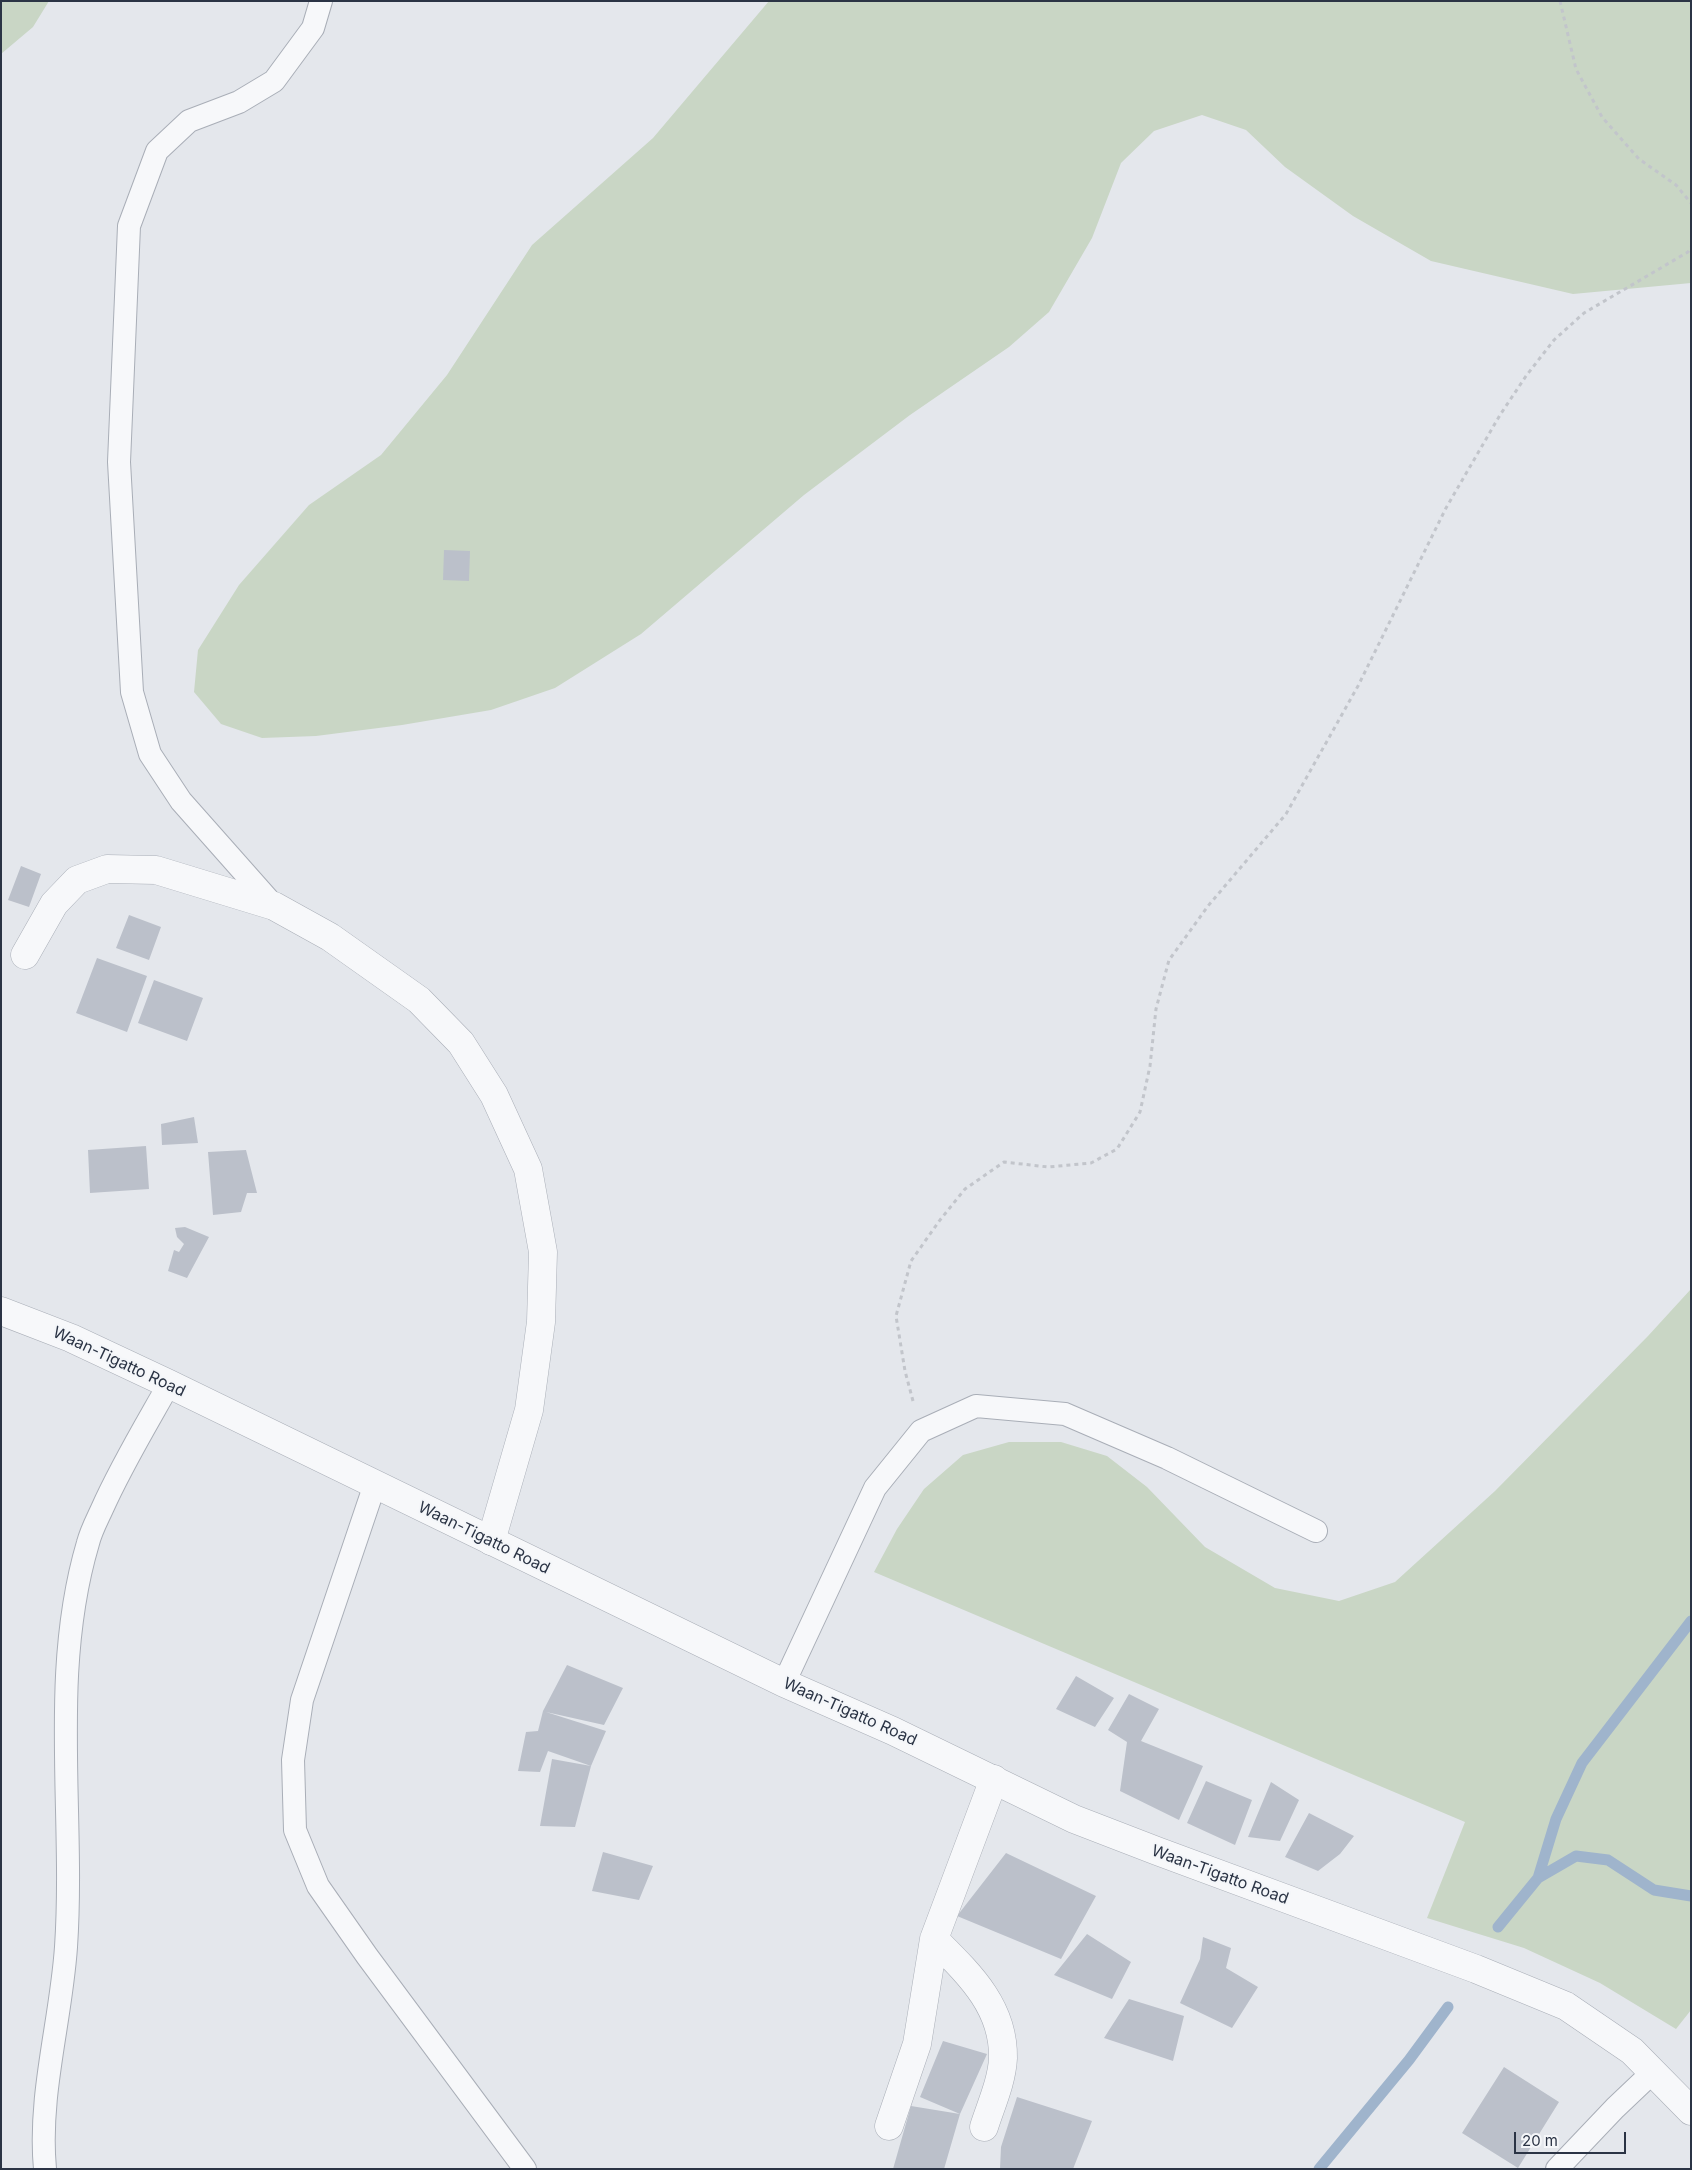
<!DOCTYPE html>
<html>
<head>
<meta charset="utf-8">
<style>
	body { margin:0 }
	#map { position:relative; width:1692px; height:2170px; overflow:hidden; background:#e4e7ec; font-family:Inter,sans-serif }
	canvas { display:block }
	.frame { position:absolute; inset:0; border:2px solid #2b3445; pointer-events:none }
	.scale { position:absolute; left:1514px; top:2132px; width:112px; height:22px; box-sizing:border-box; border:2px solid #2b3445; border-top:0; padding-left:6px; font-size:15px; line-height:18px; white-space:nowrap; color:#2b3445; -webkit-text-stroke:4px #f4f6f9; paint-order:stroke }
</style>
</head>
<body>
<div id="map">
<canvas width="1692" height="2170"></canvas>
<div class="frame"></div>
<div class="scale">20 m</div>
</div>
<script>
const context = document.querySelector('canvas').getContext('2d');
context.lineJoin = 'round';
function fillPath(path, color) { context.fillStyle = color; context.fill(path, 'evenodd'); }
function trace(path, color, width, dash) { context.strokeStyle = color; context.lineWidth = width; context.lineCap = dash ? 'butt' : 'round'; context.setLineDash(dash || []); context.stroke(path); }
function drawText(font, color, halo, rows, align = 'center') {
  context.font = font + ' Inter,sans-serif'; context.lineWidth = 4; context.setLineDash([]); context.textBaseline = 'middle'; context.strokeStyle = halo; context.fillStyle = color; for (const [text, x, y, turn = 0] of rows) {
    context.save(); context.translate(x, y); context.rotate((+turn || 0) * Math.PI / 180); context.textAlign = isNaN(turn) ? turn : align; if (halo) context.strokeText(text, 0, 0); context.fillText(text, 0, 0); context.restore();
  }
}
fillPath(new Path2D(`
	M1,1H49L33,27L1,54Z
	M769,1H1691V283L1573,294L1431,261L1353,216L1285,167L1246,130L1202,115L1154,131L1121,163L1092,238L1049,312L1009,347L910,415L804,495L641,634L555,688L491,710L402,725L316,736L262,738L221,724L194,692L198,650L239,585L309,505L381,455L447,375L532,245L653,138Z
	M1691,1289V2010L1676,2029L1600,1983L1524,1948L1427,1918L1465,1822L874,1572L897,1529L924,1489L963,1455L1009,1442H1061L1107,1456L1147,1487L1205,1547L1275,1588L1339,1601L1395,1582L1495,1491L1648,1336Z`), '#c9d6c5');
trace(new Path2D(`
	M1538,1878L1556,1819L1582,1763L1691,1621
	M1498,1927L1538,1878L1576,1856L1608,1860L1654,1890L1691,1896
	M1319,2169L1409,2060L1448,2007`), '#9fb4cc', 11);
fillPath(new Path2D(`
	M444,550L470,551L469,581L443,580Z
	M21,866L41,874L29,907L8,900Z
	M129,915L161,927L149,960L116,948Z
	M97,958L147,976L127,1032L76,1013Z
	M154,980L203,998L187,1041L138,1023Z
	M194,1117L198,1143L162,1145L161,1124Z
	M146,1146L149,1189L90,1193L88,1150Z
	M246,1150L257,1193H247L241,1212L213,1215L208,1152Z
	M185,1227L209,1237L187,1278L168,1271L174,1250L179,1252L184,1244L177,1237L175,1228Z
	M567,1665L623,1688L604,1725L546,1712L606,1731L591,1766L575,1827L540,1826L552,1759L591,1766L548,1751L540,1772L518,1771L526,1732L538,1731L543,1711Z
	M1076,1676L1114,1698L1095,1727L1056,1709Z
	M1129,1694L1159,1709L1141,1741L1203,1766L1179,1820L1120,1791L1127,1742L1108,1730Z
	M1206,1781L1252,1800L1235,1845L1187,1823Z
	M1271,1782L1299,1800L1280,1841L1248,1837Z
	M1309,1813L1354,1836L1340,1854L1318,1871L1285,1857Z
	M603,1852L653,1866L639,1900L592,1891Z
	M1006,1853L1096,1896L1061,1959L957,1916Z
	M1087,1934L1131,1962L1112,1999L1054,1975Z
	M1203,1937L1231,1948L1226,1968L1258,1987L1232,2028L1180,2003L1200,1959Z
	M1129,1999L1184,2016L1173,2061L1104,2038Z
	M943,2041L987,2054L960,2114L920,2097Z
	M1504,2067L1559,2102L1518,2168L1462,2133Z
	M1017,2097L1092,2121L1073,2169H1000L1001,2147Z
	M911,2106L960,2114L944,2169H893Z`), '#bbc0ca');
const service = new Path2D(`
	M274,906L181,801L150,754L132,692L119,462L129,226L157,151L189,121L239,102L274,81L313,28L321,1
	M375,1484L302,1700L293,1760L295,1830L318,1886L367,1956L525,2169
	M784,1683L875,1488L921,1431L976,1406L1065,1414L1167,1458L1316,1531
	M45,2169C38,2095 61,2021 66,1947C75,1813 49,1674 88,1543C91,1531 97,1520 102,1509C121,1466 146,1425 169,1384
	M1557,2169L1615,2108L1654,2071`);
const minor = new Path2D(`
	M25,955L54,904L77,880L107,869L156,870L274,906L330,937L419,1000L461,1043L494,1095L528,1169L543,1252L541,1322L529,1410L491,1541
	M934,1939C968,1973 1004,2006 1003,2058C1002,2081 991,2105 984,2127
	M889,2126L917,2044L934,1939L994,1779`);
const tertiary = new Path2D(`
	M1,1311L71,1338L169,1384L784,1683L893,1731L1074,1819L1157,1851L1476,1969L1566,2006L1632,2051L1691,2111`);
trace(service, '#a9aeb7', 24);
trace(minor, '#a9aeb7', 29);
trace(tertiary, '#a9aeb7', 29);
trace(new Path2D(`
	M1560,1L1576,69L1602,117L1639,159L1676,185L1691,203
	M913,1401L905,1371L896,1316L911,1261L940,1220L965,1189L1004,1162L1048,1167L1091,1163L1117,1149L1140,1112L1150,1066L1156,1009L1169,960L1208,906L1286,814L1358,686L1446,508L1500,415L1526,376L1554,340L1584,313L1688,252L1691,247`), '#c2c5cb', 3, [4, 4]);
trace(service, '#f7f8fa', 22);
trace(minor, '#f7f8fa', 28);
trace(tertiary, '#f7f8fa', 28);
drawText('16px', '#2b3445', '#f4f6f9', [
	["Waan-Tigatto Road",119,1362,25],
	["Waan-Tigatto Road",484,1538,26],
	["Waan-Tigatto Road",850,1712,24],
	["Waan-Tigatto Road",1220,1875,20]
]);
</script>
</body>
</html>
